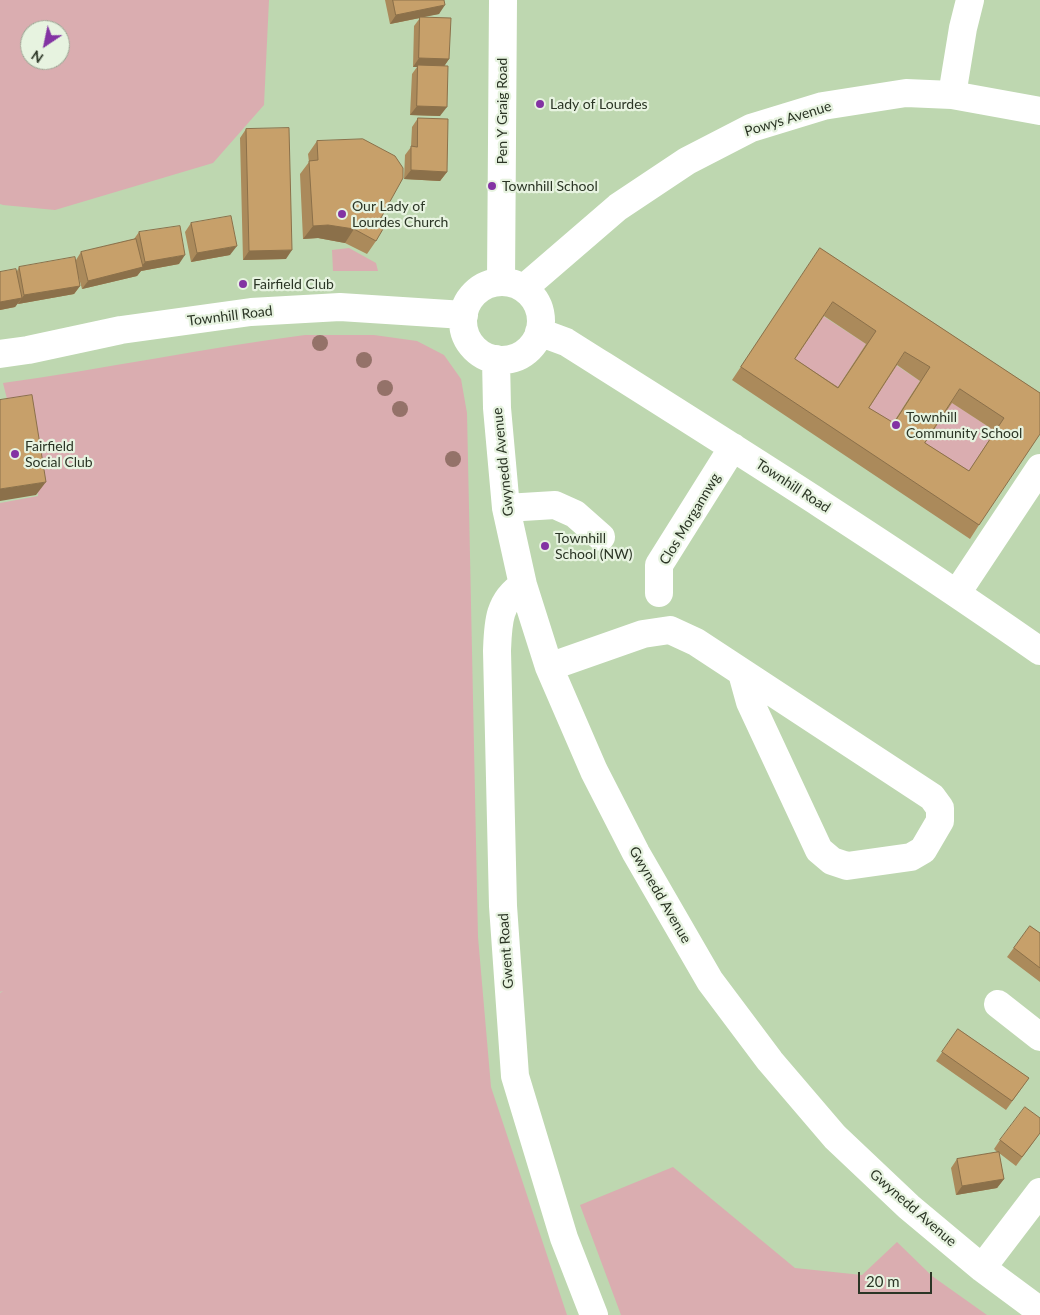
<!DOCTYPE html>
<html>
<head>
<meta charset="utf-8">
<style>
	body { margin:0 }
	#map { position:relative; width:1040px; height:1315px; overflow:hidden; background:#bed7b0; font-family:Lato,sans-serif }
	canvas { display:block }
	.north { position:absolute; left:20px; top:20px; width:50px; height:50px; box-sizing:border-box; background:#e7f3e0; border:1px solid #9ca795; border-radius:50%; rotate:214deg; font-size:14px; font-weight:700; line-height:20px; text-align:center; color:#2b3525 }
	.north::after { content:''; display:block; margin:auto; width:18px; height:22px; background:#8333a3; clip-path:polygon(50% 0,100% 100%,50% 72%,0 100%) }
	.scale { position:absolute; left:858px; top:1272px; width:74px; height:22px; box-sizing:border-box; border:2px solid #2b3525; border-top:0; padding-left:6px; font-size:15px; line-height:18px; white-space:nowrap; color:#2b3525; -webkit-text-stroke:4px #e7f3e0; paint-order:stroke }
</style>
</head>
<body>
<div id="map">
<canvas width="1040" height="1315"></canvas>
<div class="north">N</div>
<div class="scale">20 m</div>
</div>
<script>
const context = document.querySelector('canvas').getContext('2d');
context.lineJoin = 'round';
function fillPath(path, color) { context.fillStyle = color; context.fill(path, 'evenodd'); }
function trace(path, color, width, dash) { context.strokeStyle = color; context.lineWidth = width; context.lineCap = dash ? 'butt' : 'round'; context.setLineDash(dash || []); context.stroke(path); }
function drawText(font, color, halo, rows, align = 'center') {
  context.font = font + ' Lato,sans-serif'; context.lineWidth = 4.5; context.setLineDash([]); context.textBaseline = 'middle'; context.strokeStyle = halo; context.fillStyle = color; for (const [text, x, y, turn = 0] of rows) {
    context.save(); context.translate(x, y); context.rotate((+turn || 0) * Math.PI / 180); context.textAlign = isNaN(turn) ? turn : align; if (halo) context.strokeText(text, 0, 0); context.fillText(text, 0, 0); context.restore();
  }
}
fillPath(new Path2D(`
	M0,0H269L264,105L213,163L55,210L3,205L0,204ZM30,30H60V60H30Z
	M349,248L376,263L378,271H333L332,250Z
	M823,316L866,344L829,401L786,372Z
	M305,335H374L417,341L444,355L461,379L467,413L478,937L491,1087L567,1315H0V993L3,991L0,992V503L38,496L26,406L7,399L3,383C104,369 204,348 305,335Z
	M896,365L920,381L884,437L860,421Z
	M951,402L995,431L960,485L916,456Z
	M673,1167L795,1268L862,1275L897,1242L932,1276L987,1315H621L580,1205Z`), '#daadb0');
trace(new Path2D(`
	M952,95L963,28L970,0
	M501,282L503,0
	M463 321a39 39 0 1 1 78 0a39 39 0 1 1-78 0Z
	M524,288L618,207L687,161L751,128L823,106L906,93L952,95L1040,111
	M539,332L566,342C726,443 886,543 1040,651
	M0,354L28,350L121,330L251,312L340,307L464,315
	M496,359L497,408L506,508L523,585L549,667L594,771L636,853L710,981L770,1061L835,1137L909,1207L982,1268L1040,1311
	M506,508L555,505L575,514L601,537
	M523,585C498,601 498,624 497,651L503,906L515,1076L564,1238L594,1315
	M659,593V565L733,447
	M957,593L1040,468
	M549,667L643,634L670,630L696,642L932,797L940,808V821L923,850L911,857L847,866L832,861L819,850L750,702L742,673
	M998,1004L1040,1037
	M982,1268L1040,1192`), '#fff', 28);
context.fillStyle = '#947269';
for (const [x, y] of [
	[320,343],
	[364,360],
	[385,388],
	[400,409],
	[453,459]
]) { context.beginPath(); context.arc(x, y, 8, 0, 2 * Math.PI); context.fill(); }
fillPath(new Path2D(`
	M385,0H444L439,14L421,17L449,59L444,66L440,116L410,115L412,74L417,67H413L414,26L420,18L390,24Z
	M418,118L447,172L440,181L404,179L405,155L411,147L412,127Z
	M246,129L286,259L243,260L240,138Z
	M317,141L377,225L376,241L367,254L345,243L318,238L303,239L300,174L309,162L308,154Z
	M191,223L230,255L191,262L185,232Z
	M139,232L179,264L141,271L137,276L82,289L79,278L80,286L74,294L18,304V303L15,307L0,310V272L17,271L19,267L76,260L81,252L134,239Z
	M820,248L1040,393L979,525L970,539L732,380ZM824,316L866,344L838,387L795,359ZM897,365L920,381L893,423L869,408ZM952,403L995,431L969,471L925,443Z
	M1030,926L1040,933V982L1007,957Z
	M958,1029L1029,1078L1006,1110L936,1061Z
	M1040,1133L1016,1166L999,1153L1004,1179L997,1188L956,1195L951,1168L957,1159L997,1152L994,1149L1000,1140Z`), '#ab8a5b');
fillPath(new Path2D(`
	M445,5L439,14L390,24L396,15Z
	M419,58L449,59L443,68L418,65L417,67H413Z
	M417,106L447,107L440,116L410,115Z
	M411,170L447,172L440,181L404,179Z
	M328,225L354,229L345,243L318,238L303,239L313,226Z
	M237,246L230,255L191,262L197,253Z
	M292,250L286,259L243,260L249,251Z
	M185,255L179,264L141,271L137,276L82,289L88,281L141,267L145,262Z
	M80,286L74,294L18,304L24,295Z
	M22,298L15,307L0,310V302Z
	M46,482L36,495L0,501V489Z
	M1004,1179L997,1188L956,1195L962,1186Z`), '#8b704a');
const building = new Path2D(`
	M393,0H444L445,5L396,15Z
	M420,17L451,18L449,59L419,58Z
	M418,65L448,66L447,107L417,106Z
	M418,118L448,119L447,172L411,170V146L417,147Z
	M289,128L292,250L249,251L246,129Z
	M363,139L395,156L403,168V178L377,225L383,229L376,241L354,229L328,225L313,226L309,161L318,160L317,141Z
	M231,216L237,246L197,253L191,223Z
	M180,226L185,255L145,262L139,232Z
	M136,239L143,267L88,281L81,252Z
	M820,248L1040,393V434L979,525L741,367ZM833,302L876,331L838,388L795,359ZM905,352L930,367L894,423L869,408ZM960,389L1004,418L969,471L925,443Z
	M75,257L80,286L24,295L19,267Z
	M16,269L22,298L0,302V272Z
	M32,395L46,482L0,489V400Z
	M1030,926L1040,933V968L1014,948Z
	M958,1029L1029,1078L1012,1101L942,1052Z
	M1025,1107L1040,1118V1133L1022,1157L1000,1140Z
	M999,1152L1004,1179L962,1186L957,1159Z`);
fillPath(building, '#c7a06a');
trace(building, '#8b704a', 1);
for (const [x, y, r, color] of [
	[540,104,5,"#8333a3"],
	[492,186,5,"#8333a3"],
	[342,214,5,"#8333a3"],
	[243,284,5,"#8333a3"],
	[896,425,5,"#8333a3"],
	[15,454,5,"#8333a3"],
	[545,546,5,"#8333a3"]
]) { const dot = new Path2D(); dot.arc(x, y, r, 0, 2 * Math.PI); context.fillStyle = color; context.fill(dot); trace(dot, '#e7f3e0', 2); }
drawText('14px', '#2b3525', '#e7f3e0', [
	["Lady of Lourdes",550,104],
	["Townhill School",502,186],
	["Our Lady of",352,206],
	["Lourdes Church",352,222],
	["Fairfield Club",253,284],
	["Townhill",906,417],
	["Community School",906,433],
	["Fairfield",25,446],
	["Social Club",25,462],
	["Townhill",555,538],
	["School (NW)",555,554]
], 'left');
drawText('14px', '#2b3525', '#e7f3e0', [
	["Pen Y Graig Road",502,111,-90],
	["Powys Avenue",788,119,-17],
	["Townhill Road",230,316,-7],
	["Gwynedd Avenue",503,462,-96],
	["Townhill Road",793,486,33],
	["Clos Morgannwg",690,519,-59],
	["Gwynedd Avenue",660,895,60],
	["Gwent Road",506,951,-94],
	["Gwynedd Avenue",913,1208,41]
]);
</script>
</body>
</html>
